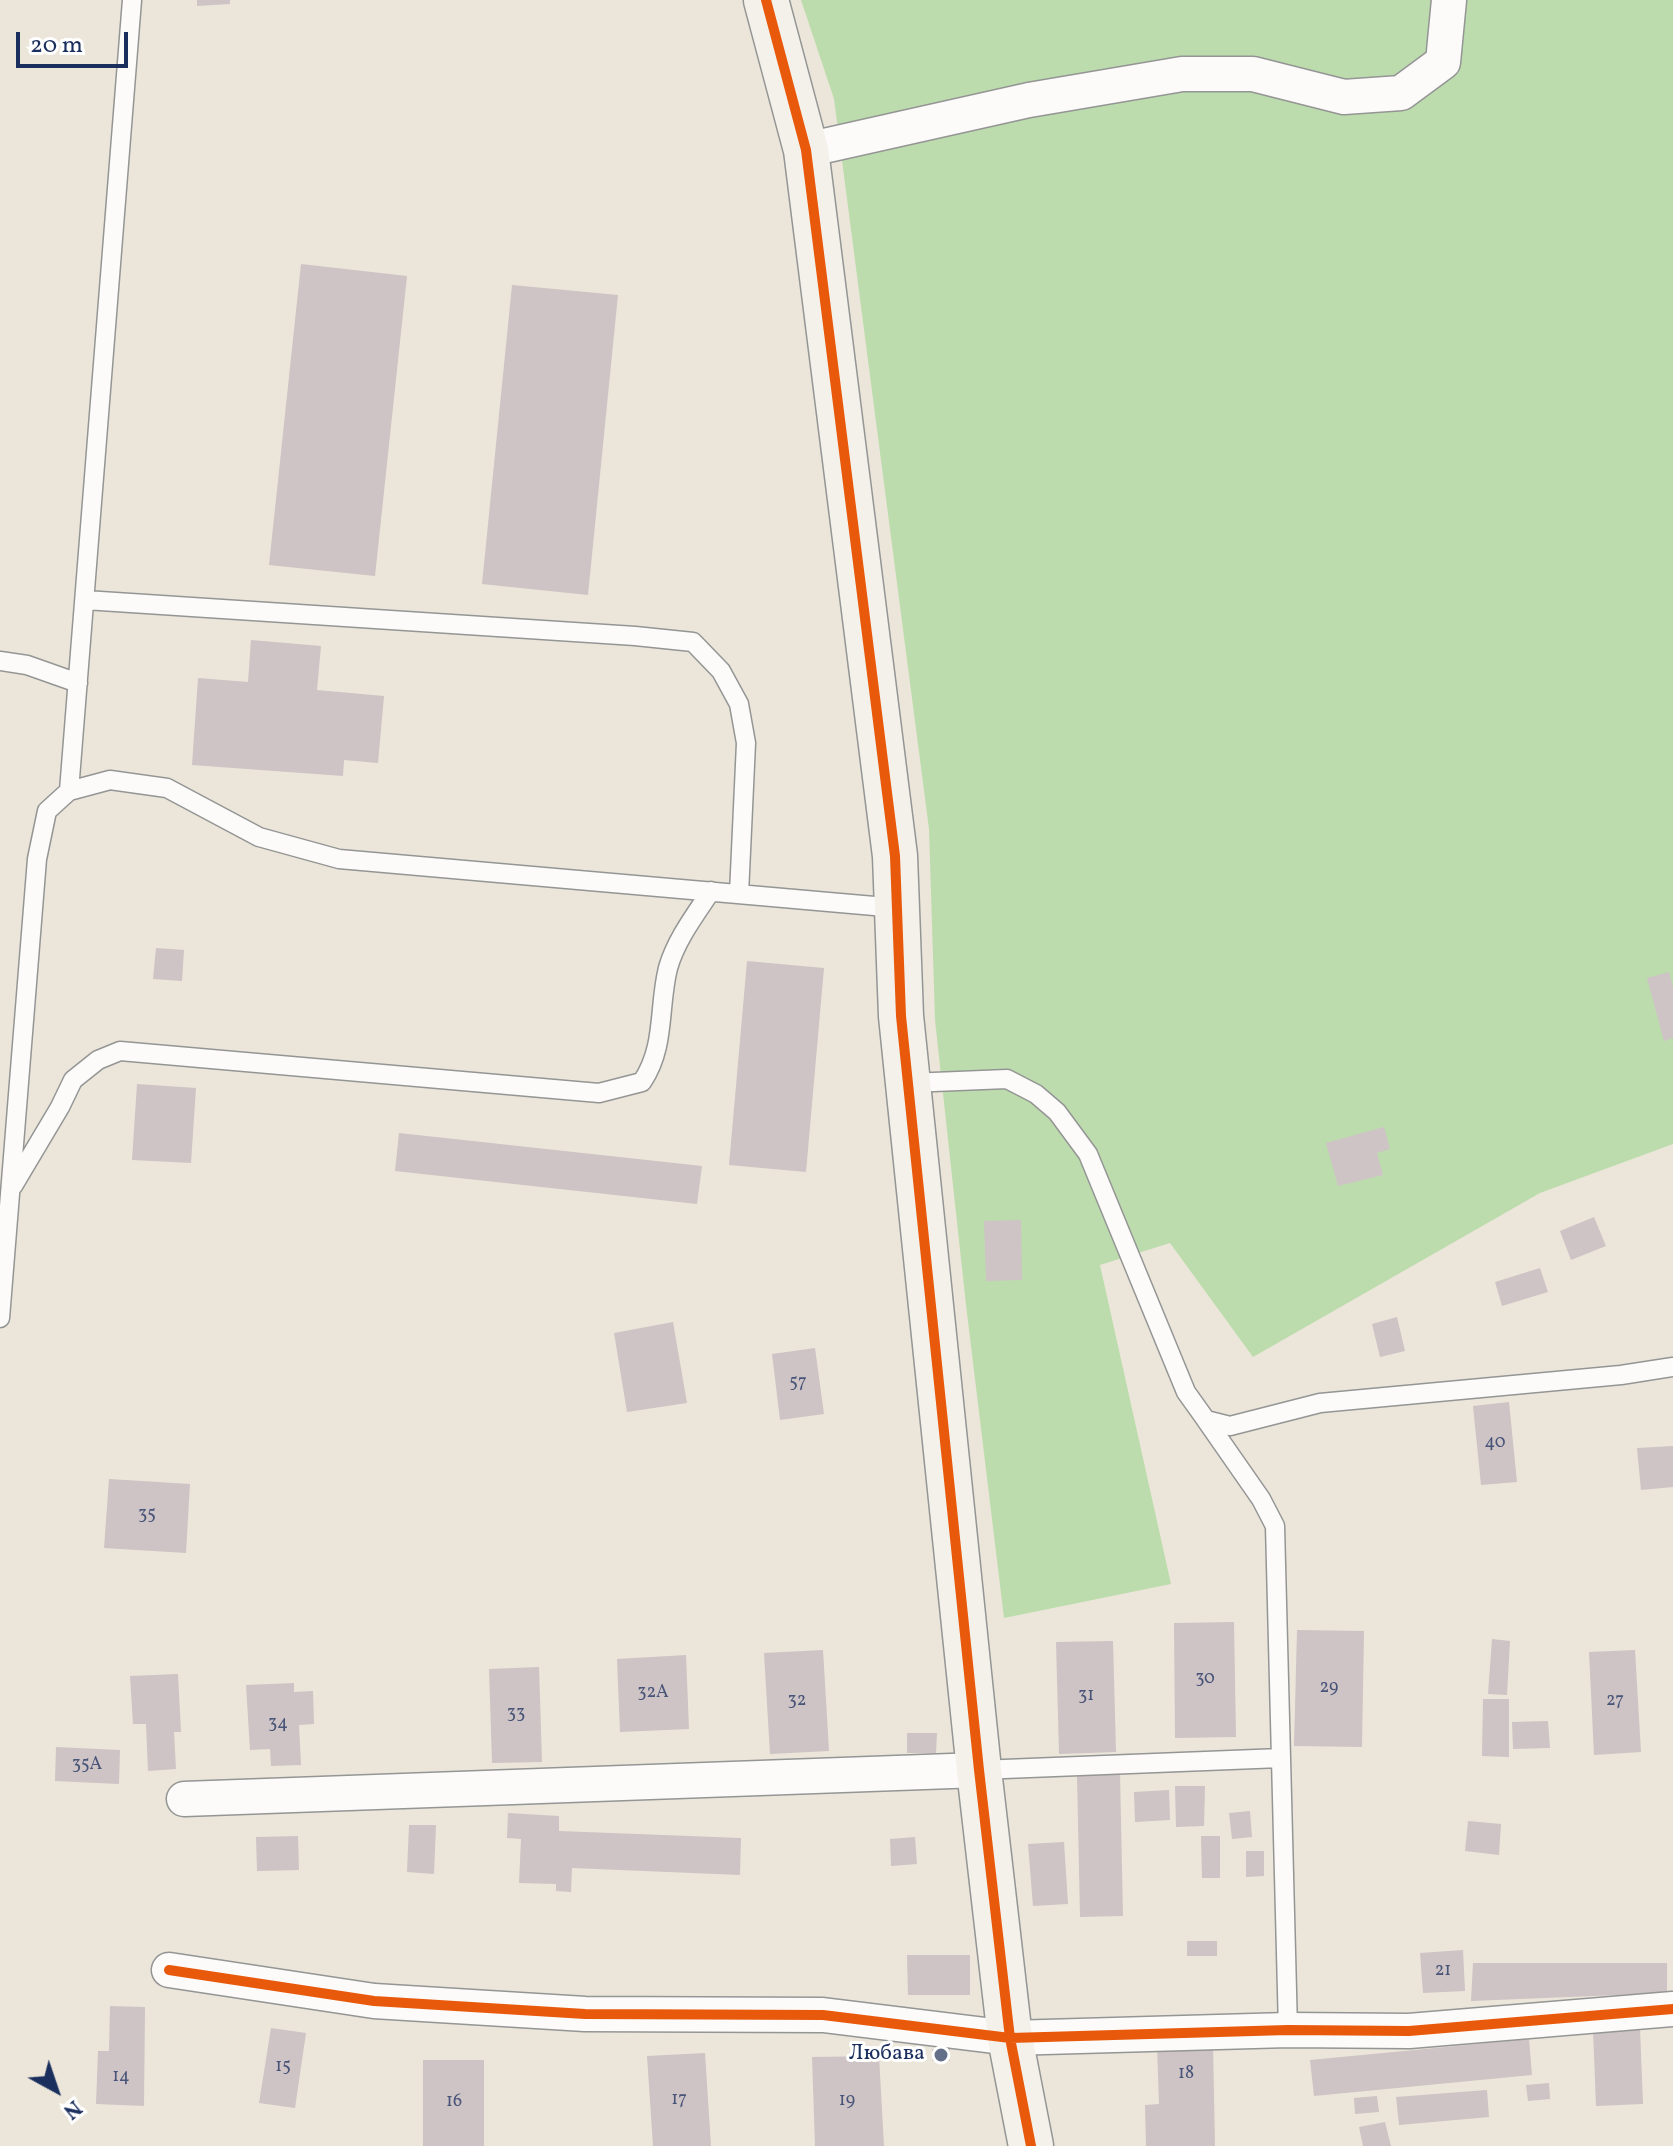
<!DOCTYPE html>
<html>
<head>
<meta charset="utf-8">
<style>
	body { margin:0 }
	#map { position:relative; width:1673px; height:2146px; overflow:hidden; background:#ebe6d9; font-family:Vollkorn,serif }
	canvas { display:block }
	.north { position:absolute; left:16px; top:2050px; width:80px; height:80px; -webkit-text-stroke:6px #fff; paint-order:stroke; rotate:140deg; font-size:22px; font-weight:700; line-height:32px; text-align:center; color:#1b2f5e }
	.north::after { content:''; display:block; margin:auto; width:28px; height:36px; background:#1b2f5e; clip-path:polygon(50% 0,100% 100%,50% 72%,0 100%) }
	.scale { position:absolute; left:16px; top:32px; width:112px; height:36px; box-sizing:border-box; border:4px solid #1b2f5e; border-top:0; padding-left:10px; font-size:24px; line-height:28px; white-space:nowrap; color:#1b2f5e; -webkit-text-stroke:6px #fff; paint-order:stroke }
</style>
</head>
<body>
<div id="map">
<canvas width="1673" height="2146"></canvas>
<div class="north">N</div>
<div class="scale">20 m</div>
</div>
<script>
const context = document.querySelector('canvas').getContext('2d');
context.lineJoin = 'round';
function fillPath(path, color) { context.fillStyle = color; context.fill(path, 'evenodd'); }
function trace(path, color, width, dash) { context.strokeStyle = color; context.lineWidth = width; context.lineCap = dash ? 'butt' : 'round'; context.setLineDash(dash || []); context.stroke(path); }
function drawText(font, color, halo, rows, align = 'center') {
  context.font = font + ' Vollkorn,serif'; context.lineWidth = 6; context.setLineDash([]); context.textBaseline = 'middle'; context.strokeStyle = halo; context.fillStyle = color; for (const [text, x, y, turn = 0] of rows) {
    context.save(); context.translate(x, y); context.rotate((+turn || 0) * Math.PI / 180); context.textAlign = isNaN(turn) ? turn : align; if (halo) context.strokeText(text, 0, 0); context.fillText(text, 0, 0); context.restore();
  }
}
fillPath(new Path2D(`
	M801,0H1673V1144L1540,1193L1253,1357L1170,1243L1100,1265L1171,1584L1004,1618L966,1305L935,1020L929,829L834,99Z`), '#bddcad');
fillPath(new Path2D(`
	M197,0H230V4L197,6Z
	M301,264L407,276L375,576L269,565Z
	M512,285L618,295L588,595L482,584Z
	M251,640L321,646L317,690L384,696L378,763L344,760L343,776L192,765L198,678L248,682Z
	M156,948L184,950L182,981L153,979Z
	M747,961L824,968L806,1172L729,1165Z
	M1669,972L1673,987V1038L1664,1041L1647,978Z
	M137,1084L196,1088L191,1163L132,1160Z
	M1384,1127L1390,1149L1377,1153L1383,1175L1338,1186L1326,1143Z
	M399,1133L702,1166L697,1204L395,1171Z
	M1594,1217L1606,1246L1571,1260L1560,1231Z
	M1021,1220L1022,1280L986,1281L984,1221Z
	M1540,1268L1548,1292L1502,1306L1495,1282Z
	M1397,1317L1405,1351L1380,1357L1372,1324Z
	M673,1322L687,1403L627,1412L614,1333Z
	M815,1348L824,1414L780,1420L772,1354Z
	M1509,1402L1517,1482L1481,1485L1473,1406Z
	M1673,1446V1487L1641,1490L1637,1448Z
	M109,1479L190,1484L186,1553L104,1548Z
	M1234,1622L1236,1737L1175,1738L1174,1623Z
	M1297,1630L1364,1631L1362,1747L1294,1746Z
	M1492,1639L1510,1641L1507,1695L1488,1694Z
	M1113,1641L1116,1752L1059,1754L1056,1642Z
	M823,1650L829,1751L770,1754L764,1653Z
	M1635,1650L1641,1752L1594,1755L1589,1652Z
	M686,1655L689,1729L620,1732L617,1659Z
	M539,1667L542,1762L492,1763L489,1669Z
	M178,1674L181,1732H174L176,1769L148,1771L146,1724H133L130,1676Z
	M294,1683V1692L313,1691L314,1724L299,1725L301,1765L271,1766L270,1749L250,1750L246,1685Z
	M1483,1699H1509V1757L1482,1756Z
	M1548,1721L1550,1748L1513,1749L1512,1722Z
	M907,1733H937L936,1753H907Z
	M56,1747L120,1750L119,1784L55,1781Z
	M1120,1773L1123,1916L1080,1917L1077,1775Z
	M1175,1786H1205L1204,1826L1176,1827Z
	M1169,1790L1170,1820L1135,1822L1134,1792Z
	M1250,1811L1252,1837L1232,1839L1229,1813Z
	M508,1813L559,1816V1831L741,1838L740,1875L572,1868L571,1892L556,1891V1884L519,1883L521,1839L507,1838Z
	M1468,1821L1501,1824L1499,1855L1465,1851Z
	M409,1825H436L434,1874L407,1872Z
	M298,1836L299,1870L257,1871L256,1837Z
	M1201,1836H1220V1878H1202Z
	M915,1837L917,1864L891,1866L890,1839Z
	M1064,1842L1068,1904L1033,1906L1028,1844Z
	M1246,1851H1264V1876L1246,1877Z
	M1187,1941H1217V1956H1187Z
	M1463,1950L1465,1991L1423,1993L1420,1953Z
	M907,1955H970V1995H908Z
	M1473,1963H1667V1993L1471,2001Z
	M110,2006L145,2007L144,2106L96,2104L98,2051H109Z
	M271,2028L306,2033L295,2108L259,2103Z
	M1640,2028L1643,2104L1596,2106L1593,2030Z
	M1529,2039L1532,2075L1314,2096L1310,2060Z
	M1213,2044L1215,2146H1146L1145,2105L1159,2104L1157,2045Z
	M932,2049H950V2061H932Z
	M705,2053L711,2146H653L647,2056Z
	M879,2056L884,2146H815L812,2057Z
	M423,2060H484V2146H423Z
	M1549,2083L1550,2099L1528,2101L1526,2085Z
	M1487,2090L1489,2117L1399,2125L1396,2097Z
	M1377,2096L1379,2112L1355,2114L1354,2098Z
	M1385,2122L1391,2146H1363L1359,2127Z`), '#cec3c5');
const lane = new Path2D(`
	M85,600L635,636L693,642L721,671L739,704L746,743L739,894
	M0,661L27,665L78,683
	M69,791L132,0
	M909,1083L1007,1079L1036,1094L1057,1112L1088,1154L1186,1392L1206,1420L1230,1426L1320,1403L1621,1375L1673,1367
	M13,1186L60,1107L73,1080L98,1060L120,1051L599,1093L642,1082C666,1046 658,1008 668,968C676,940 695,915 711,891
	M0,1318L37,859L47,811L69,791L110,780L167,788L259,837L339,859L897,908
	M1206,1420L1261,1499L1275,1526L1288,2030
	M979,1770L1281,1758`);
const street = new Path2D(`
	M806,150L1029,100L1182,74H1253L1344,97L1401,93L1443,62L1449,0
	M184,1799L979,1770
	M169,1970L374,2001L585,2014L823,2015L1010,2038L1288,2030L1409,2031L1673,2009`);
const secondary = new Path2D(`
	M766,0L806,150L895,856L901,1016L979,1770L1010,2038L1031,2146`);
trace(lane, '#949595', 21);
trace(street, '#949595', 37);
trace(secondary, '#949595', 47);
trace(lane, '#fcfbf9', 18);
trace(street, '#fcfbf9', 34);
trace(secondary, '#f4f1eb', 44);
trace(new Path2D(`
	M766,0L806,150L895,856L901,1016L979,1770L1010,2038L1031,2146
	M169,1970L374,2001L585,2014L823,2015L1010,2038L1288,2030L1409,2031L1673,2009`), '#e8590c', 10);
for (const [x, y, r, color] of [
	[941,2055,8,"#646f89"]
]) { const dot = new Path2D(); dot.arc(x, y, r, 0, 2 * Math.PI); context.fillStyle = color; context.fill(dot); trace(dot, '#fff', 3); }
drawText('18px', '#485478', null, [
	["57",798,1384],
	["40",1495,1444],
	["35",147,1516],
	["30",1205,1680],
	["29",1329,1689],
	["32А",653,1694],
	["31",1086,1697],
	["32",797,1702],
	["27",1615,1702],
	["33",516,1715],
	["34",278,1725],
	["35А",87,1766],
	["21",1443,1972],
	["15",283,2068],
	["18",1186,2075],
	["14",121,2078],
	["17",679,2101],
	["19",847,2102],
	["16",454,2103]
]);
drawText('22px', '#1b2f5e', '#fff', [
	["Любава",925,2055]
], 'right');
</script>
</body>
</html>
